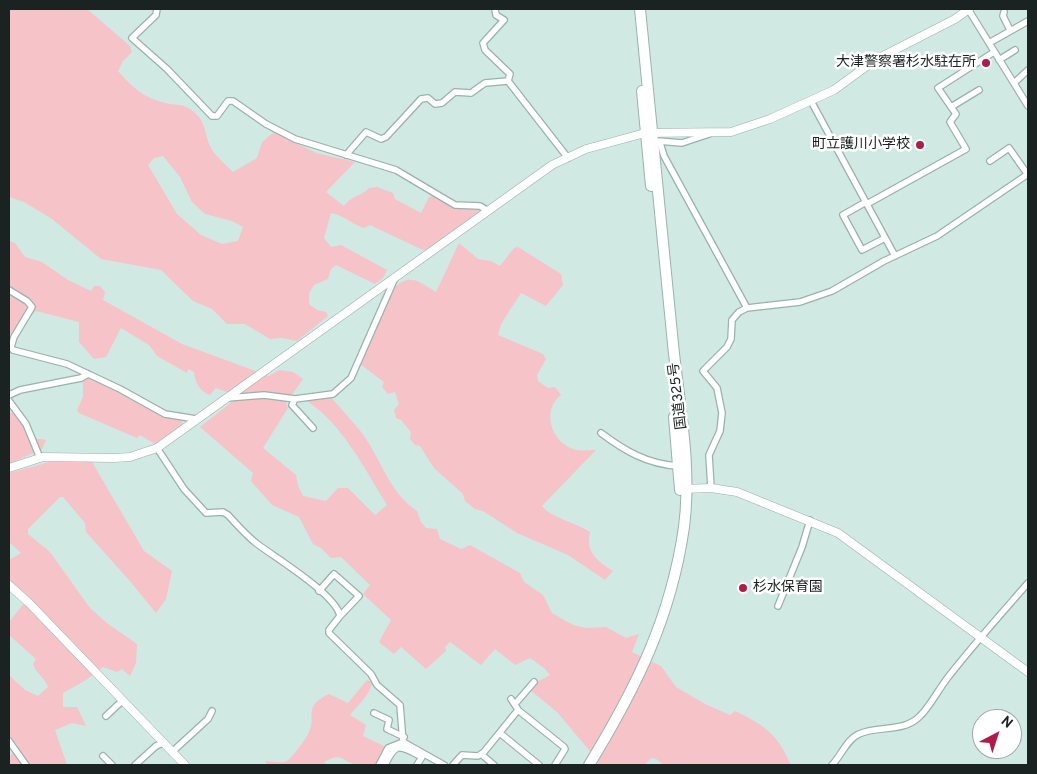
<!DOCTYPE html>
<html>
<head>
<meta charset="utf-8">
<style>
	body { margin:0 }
	#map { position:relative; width:1037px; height:774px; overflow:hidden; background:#d0e9e3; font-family:Overpass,sans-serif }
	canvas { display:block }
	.frame { position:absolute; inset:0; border:10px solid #1a2321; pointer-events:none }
	.north { position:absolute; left:972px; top:709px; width:50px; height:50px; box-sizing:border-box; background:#fff; border:1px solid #a3a7a6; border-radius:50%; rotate:40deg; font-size:14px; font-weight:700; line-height:20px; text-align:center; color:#1a2321 }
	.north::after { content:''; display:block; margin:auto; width:18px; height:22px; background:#ae1c4a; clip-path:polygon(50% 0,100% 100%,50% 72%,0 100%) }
</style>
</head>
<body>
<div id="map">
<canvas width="1037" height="774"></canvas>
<div class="frame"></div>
<div class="north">N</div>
</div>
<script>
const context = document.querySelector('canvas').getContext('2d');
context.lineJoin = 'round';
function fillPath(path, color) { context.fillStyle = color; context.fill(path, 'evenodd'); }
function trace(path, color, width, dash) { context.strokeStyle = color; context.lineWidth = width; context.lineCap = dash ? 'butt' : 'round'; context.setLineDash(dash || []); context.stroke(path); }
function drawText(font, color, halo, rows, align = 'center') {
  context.font = font + ' Overpass,"Noto Sans JP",sans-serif'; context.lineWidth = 5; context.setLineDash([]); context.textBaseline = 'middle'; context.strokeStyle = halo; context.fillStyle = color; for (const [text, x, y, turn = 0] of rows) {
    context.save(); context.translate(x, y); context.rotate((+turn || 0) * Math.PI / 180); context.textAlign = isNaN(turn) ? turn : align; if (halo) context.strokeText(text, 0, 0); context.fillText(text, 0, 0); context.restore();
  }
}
fillPath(new Path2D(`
	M9,9H87L130,46L132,52L123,61L118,71C132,87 144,98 165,103C177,106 184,103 194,112C206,122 204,132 210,146C214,155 226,165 233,172L257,158L262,142L274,132L316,153L355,162L326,192L344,206C352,195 361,197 369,188L377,187L393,193L395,199L421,213L429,197L434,195L454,208L477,209L481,212L425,251L370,225L364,228C351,224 344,215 331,213L324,238L331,247L341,245L387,270L383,278L375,284L336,265L331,269L328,279L314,285L309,293V304L317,310L326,312L328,316L297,341L282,338L270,339L245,324H227L212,309L193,301L161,270L101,259L52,219L24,202L9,197ZM163,156L180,177L192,202L205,214L232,221L243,227L238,241L222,244L201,235L177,214L148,165L154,158Z
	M9,241L15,243L25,257L42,262L68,280L91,291L94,286H100L105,292L103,300L182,344L269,376L279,370L293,372L303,379L286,403L288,408L263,448L296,475L298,486L303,496L326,501L338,488H348L375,515L387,505C364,468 343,425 307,401L331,397C343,412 358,426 368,442C384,468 392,494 417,511L421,522L426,528L437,529L440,539L461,549L470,545L520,573L524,582L543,595L552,613L573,625L586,628L606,627L626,638L639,634L632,652L661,666L676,687L705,704L730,715L735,711C766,726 777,734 791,765H664L656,759L651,758L645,765H597L599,762L557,712L530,690L537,682L550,675L544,668L530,658L515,665L495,649L481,665L450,642L445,647L446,651L426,669L401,647L394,654L379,642L391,620L363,594L370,585L341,557L331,558L321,548L313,544L299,517L272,505L251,481L253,473L200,427L233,401L229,393L216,388L210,395C200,392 195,382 194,372L188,369L187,373L157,356L149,345L121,328L106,357L94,359L79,342V322L36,311L9,337Z
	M459,243L478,259L491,261L500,266L514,248L518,247L561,274L563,285L546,306L521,293L501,324L498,335L543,354L546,359L537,375L538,381L548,388L555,387L561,395C540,411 552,444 576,450C582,451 590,450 596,450L542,506C551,518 575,522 590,532C585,552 597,561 613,571L605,580L568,555L517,533L483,511L475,509L465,501L463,494L434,468L420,446L415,445L410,439L411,432L401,420L396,418L394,410L399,404L395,392L388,394L382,387L384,382L360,364L393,289C410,272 419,282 436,292Z
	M83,378H91L149,409L166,416L183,419L182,426L155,444L140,435L137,438L79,413L77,410L83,397Z
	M19,410C27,417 27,435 38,439C41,439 44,439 46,440L42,449L9,464V411L11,413Z
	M50,462H92L144,551L172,571L166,599L156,613L129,580L86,532L85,523L63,497H60L28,529V534L50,552L90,608L108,624L137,644L136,663L130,676L122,669L117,672L103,667L86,680L63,693V707H77L86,726L72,723L55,730L67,765H10L9,758L18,745L9,738V675L25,690L38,696L48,687C45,678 36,673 33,664L36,659L9,635V622L29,597L9,581V560L21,553L9,542V473Z
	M367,680L372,682C370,696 358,704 350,715L366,725L363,736L386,747L379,765C372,765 365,766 358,765C341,762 345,751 324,762L327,765H268L265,761C272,761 279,763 285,762C289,762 307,738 309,732C317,714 302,707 329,694L348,703Z`), '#f6c3c9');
const street = new Path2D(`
	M157,9L156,15L132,38L167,69L212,116H217L228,101H233L266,124L295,139L396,170L455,205L480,206L488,211
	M495,9L496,15L504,20L483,43L485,50L510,74L508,81
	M968,9L1028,106
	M1004,12L1003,16L1010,30
	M989,43L1028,21
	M999,60L1015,50
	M508,81L568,158
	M1014,83L1028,70
	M811,101L895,256
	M951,107L979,90
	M658,141L682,143L709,134
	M660,143L664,156L747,308
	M346,155L366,132L381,139L386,137L421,99L428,98L435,104L442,103L455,92L471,93L485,83L508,81
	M990,161L1009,148L1028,175
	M866,202L843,215L862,250L885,238
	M867,204L966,149L950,122L956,114L938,88L994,52
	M9,290L27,301L32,307L14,337L11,347L13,350L67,364L120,389L165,414L196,419
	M9,395L20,390L81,378L88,374
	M227,398L264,395L295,399
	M9,401L26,424L40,458
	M313,428L292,405L295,399L333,394L351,378L395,278
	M601,433C625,451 647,464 678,466
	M157,448L184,489L206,513L223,512L228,515C237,525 246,535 256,543C274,557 336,594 340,616L329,630V633L371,674L377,685L400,705L403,742
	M711,488L709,455L720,431L722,413L717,388L703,371L727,347L731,339L732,320L739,312L747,308L800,302L832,291L884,261L937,236L1028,174
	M319,591L334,574L359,596L340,616
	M778,606L802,547L810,520
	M511,699L517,708
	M515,704L534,682
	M374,713L389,720L387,729L404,737
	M106,716L122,701
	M501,734L539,765
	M9,741L26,765
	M172,752L208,719L212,711
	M481,754L494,765
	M103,756L112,765
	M135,765L156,746L163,743
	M379,765L388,748L403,742L444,765
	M385,765C395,744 398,744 418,755
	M417,765L422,757
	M453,765L462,755L478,756L484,752L518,710L564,747L565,749L555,765
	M832,765C841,756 847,739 859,734C878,725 904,733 920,716C929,708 940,687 949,676C974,644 1001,614 1028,583`);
const secondary = new Path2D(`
	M9,468L43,457L114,458L130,457L157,448L552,165L586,149L645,133L731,132L770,119L834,90L875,60L955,19L969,9
	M682,489L711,488L737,492L838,533L1028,672
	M9,585L29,603L185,765`);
const highway = new Path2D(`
	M642,91L651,186
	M674,417L680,490
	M589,765C636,688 671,618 684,527C692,466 679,404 673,344C662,232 651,121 640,9`);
trace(street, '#9ab2ab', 8);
trace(secondary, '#9ab2ab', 9);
trace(highway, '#9ab2ab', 12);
trace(street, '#fff', 5.5);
trace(secondary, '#fff', 8);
trace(highway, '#fff', 10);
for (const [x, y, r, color] of [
	[986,63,5,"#ae1c4a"],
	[920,145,5,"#ae1c4a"],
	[743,588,5,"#ae1c4a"]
]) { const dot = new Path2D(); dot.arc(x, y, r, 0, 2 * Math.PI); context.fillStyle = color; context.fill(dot); trace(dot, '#fff', 2); }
drawText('14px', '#1a2321', '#fff', [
	["大津警察署杉水駐在所",976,63],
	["町立護川小学校",910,145],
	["杉水保育園",753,588,"left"]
], 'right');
drawText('14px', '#1a2321', '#fff', [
	["国道325号",679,396,-97]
]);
</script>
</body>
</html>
